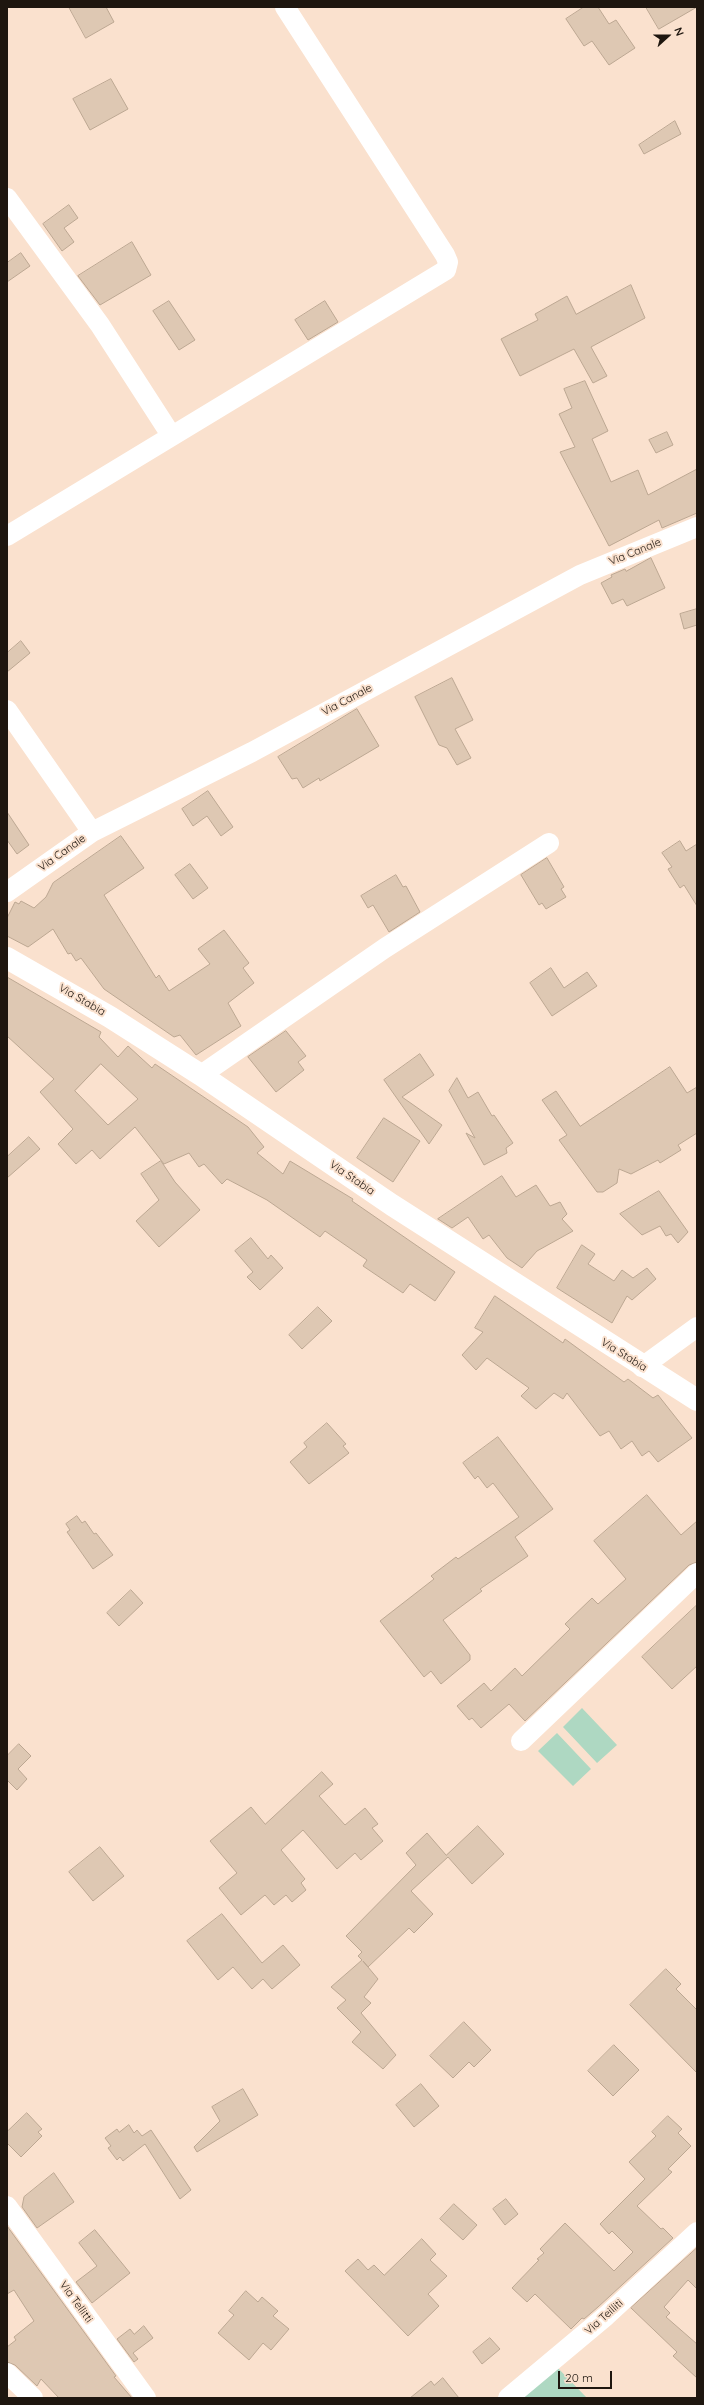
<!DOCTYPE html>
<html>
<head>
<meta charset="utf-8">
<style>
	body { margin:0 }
	#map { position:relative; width:704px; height:2405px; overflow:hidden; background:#fae1ce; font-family:Quicksand,sans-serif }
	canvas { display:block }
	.frame { position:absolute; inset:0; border:8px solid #1e160f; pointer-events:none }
	.north { position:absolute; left:648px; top:16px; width:40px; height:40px; -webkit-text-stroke:3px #fae1ce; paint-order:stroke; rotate:69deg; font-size:11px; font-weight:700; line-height:16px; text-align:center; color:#1e160f }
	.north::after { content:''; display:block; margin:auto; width:14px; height:18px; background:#1e160f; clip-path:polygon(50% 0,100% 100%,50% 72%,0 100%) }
	.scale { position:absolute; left:558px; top:2371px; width:54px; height:18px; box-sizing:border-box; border:2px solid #1e160f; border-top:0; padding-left:5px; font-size:12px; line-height:14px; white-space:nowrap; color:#1e160f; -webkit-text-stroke:3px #fae1ce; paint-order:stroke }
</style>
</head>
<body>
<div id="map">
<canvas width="704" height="2405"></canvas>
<div class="frame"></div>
<div class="north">N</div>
<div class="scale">20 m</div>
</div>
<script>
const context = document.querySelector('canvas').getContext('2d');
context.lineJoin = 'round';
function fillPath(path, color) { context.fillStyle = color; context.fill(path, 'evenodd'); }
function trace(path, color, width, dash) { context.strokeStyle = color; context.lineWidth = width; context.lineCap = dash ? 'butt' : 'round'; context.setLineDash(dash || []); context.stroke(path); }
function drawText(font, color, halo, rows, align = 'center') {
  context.font = font + ' Quicksand,sans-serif'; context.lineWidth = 4; context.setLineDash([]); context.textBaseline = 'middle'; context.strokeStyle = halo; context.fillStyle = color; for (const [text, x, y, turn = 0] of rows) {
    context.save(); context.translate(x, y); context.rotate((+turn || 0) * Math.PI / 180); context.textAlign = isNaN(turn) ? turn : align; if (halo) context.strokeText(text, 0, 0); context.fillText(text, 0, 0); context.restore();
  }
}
fillPath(new Path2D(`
	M582,1708L617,1745L597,1763L563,1727Z
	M557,1733L591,1769L573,1786L538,1751Z
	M554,2364L587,2398H515Z`), '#aed8c2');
const building = new Path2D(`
	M69,7H106L114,22L86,38Z
	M584,7H598L609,24L616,20L635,48L609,65L592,41L584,46L566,19Z
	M646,7H697L659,29Z
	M111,79L128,109L90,130L73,99Z
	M675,121L681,134L644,154L639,145Z
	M69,205L78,218L64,228L74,242L62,251L43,224Z
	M132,242L151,275L100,305L78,276Z
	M21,253L30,266L7,282V263Z
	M631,285L645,318L591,347L607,376L593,383L574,349L520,376L501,339L538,320L535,314L567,296L576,314Z
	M169,301L195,340L179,350L153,311Z
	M325,301L338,322L308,340L295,320Z
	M585,381L608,431L592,439L611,482L638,470L648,495L697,469V513L662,528L659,520L609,546L560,452L575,447L559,414L572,408L564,389Z
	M667,432L673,445L656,453L649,440Z
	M651,558L665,588L627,606L623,599L612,604L601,583L612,577L611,575L625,569L626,571Z
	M697,609V625L684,629L680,614Z
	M21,641L30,653L7,672V653Z
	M452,678L473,720L455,729L471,758L457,765L447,748L439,745L415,697Z
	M357,709L379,746L320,781L319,778L303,788L297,778L292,779L278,757Z
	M208,791L233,827L221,836L207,816L193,826L182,809Z
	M7,812L29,845L17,854L7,840Z
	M121,836L144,868L104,895L156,978L159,975L169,991L210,964L198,949L224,930L249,963L243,968L254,983L228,1003L241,1026L196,1055L180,1035L174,1037L104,989L81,958L76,961L71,953L68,954L53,929L28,947L7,936V918L15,902L19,904L21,901L34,908L46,897L53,883Z
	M680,841L686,851L697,844V906L684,885L680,888L668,869L672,867L662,853Z
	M547,858L564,887L561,889L566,897L546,909L542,903L539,905L521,875Z
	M190,864L208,888L193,899L175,875Z
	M396,875L403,887L406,886L420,912L389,932L373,905L368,908L361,896Z
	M551,968L564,988L587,972L597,986L552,1016L530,983Z
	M7,977L101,1032L99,1037L118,1057L128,1046L152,1068L155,1064L248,1127L264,1147L257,1153L283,1174L290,1161L353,1199L352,1201L455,1272L435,1301L410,1284L403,1293L363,1266L367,1260L325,1231L320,1237L267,1200L227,1179L222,1184L204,1164L199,1167L189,1153L164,1164L135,1127L100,1159L92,1150L76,1164L58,1144L73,1129L40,1092L54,1079L7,1036ZM101,1064L138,1099L108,1125L75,1091Z
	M286,1031L306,1056L298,1062L304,1070L276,1092L248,1057Z
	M420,1054L434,1075L402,1097L442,1125L429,1144L384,1080Z
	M670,1067L687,1093L697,1087V1133L678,1145L681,1150L660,1163L658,1160L631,1174L619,1169L617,1183L603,1192H597L559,1140L567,1135L542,1100L556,1091L580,1126Z
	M457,1078L468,1098L478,1092L492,1116L494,1115L513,1143L506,1148L507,1153L484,1165L466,1133L475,1138L449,1091Z
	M384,1118L420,1141L393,1182L357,1158Z
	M29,1137L40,1149L7,1178V1157Z
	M161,1161L175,1182L200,1210L159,1247L136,1221L159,1200L141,1174Z
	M502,1176L516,1197L536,1185L550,1206L560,1202L567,1214L562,1219L573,1231L537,1251L522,1268L507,1258L489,1235L483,1239L468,1217L452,1228L438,1219Z
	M659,1191L688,1232L678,1243L671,1234L666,1236L660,1226L642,1235L620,1214Z
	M251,1238L268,1259L271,1255L283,1268L260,1290L247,1277L253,1272L235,1251Z
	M582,1245L595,1254L588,1264L614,1281L622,1270L633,1278L647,1268L656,1279L632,1300L627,1296L612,1323L557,1288Z
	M495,1296L563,1343L565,1339L624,1382L628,1379L653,1398L658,1395L692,1438L658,1462L649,1451L642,1456L632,1441L621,1449L609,1431L600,1436L567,1393L563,1399L554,1393L536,1409L521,1396L529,1388L487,1358L476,1370L462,1355L483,1332L475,1328Z
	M318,1307L332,1321L302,1349L289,1335Z
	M327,1423L346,1444L343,1446L349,1453L309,1484L290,1462L307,1447L304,1443Z
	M498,1437L553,1509L515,1537L528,1556L480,1589L482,1591L443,1620L470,1655V1660L441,1684L431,1671L424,1677L380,1621L434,1579L431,1576L456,1557L458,1559L519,1517L493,1483L487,1488L478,1476L475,1479L463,1463Z
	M647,1495L681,1535L697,1521V1562L689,1565L525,1721L509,1704L481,1728L472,1718L469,1720L457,1706L484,1683L491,1691L515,1668L522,1676L570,1629L565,1624L592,1598L598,1604L626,1579L594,1541Z
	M77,1516L82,1523L85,1521L94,1534L96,1533L113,1555L93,1569L67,1532L70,1530L66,1524Z
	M131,1590L143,1603L119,1626L107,1613Z
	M697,1605V1666L672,1689L642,1657Z
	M19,1744L31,1756L18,1769L27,1779L17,1790L7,1780V1756Z
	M322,1772L333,1784L319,1796L345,1825L365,1808L378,1824L372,1828L383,1841L361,1860L355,1853L337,1869L303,1830L281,1850L305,1879L301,1883L306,1890L292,1902L286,1895L274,1905L265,1895L241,1915L219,1888L237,1873L210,1841L251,1807L265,1824Z
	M478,1826L504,1854L472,1884L448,1857L411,1891L433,1914L414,1933L409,1928L368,1967L363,1961L378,1979L364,1997L371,2003L361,2013L396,2055L383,2069L352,2042L361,2032L337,2008L346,2000L331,1987L362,1960L358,1956L362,1952L346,1936L416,1865L406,1853L427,1833L446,1855Z
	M100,1847L124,1876L93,1901L69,1872Z
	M222,1914L262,1963L283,1945L300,1965L272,1989L263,1979L252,1989L233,1967L218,1980L187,1941Z
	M666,1969L681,1984L676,1989L697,2010V2073L630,2005Z
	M464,2022L491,2050L474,2067L469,2062L453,2078L430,2056Z
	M614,2045L639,2070L613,2096L588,2071Z
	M421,2084L439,2106L414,2127L396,2105Z
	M243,2089L258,2115L197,2152L194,2147L220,2121L212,2107Z
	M27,2113L42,2129L38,2132L42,2136L21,2157L7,2143V2132Z
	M668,2116L682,2129L678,2133L691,2146L668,2169L672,2172L637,2206L661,2229L663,2228L673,2238L598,2307L584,2319L582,2318L571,2329L535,2294L527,2302L512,2288L539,2260L537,2259L544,2253L540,2249L565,2223L614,2271L633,2252L612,2231L609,2234L600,2224L645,2179L629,2162L656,2136L652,2132Z
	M129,2125L134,2133L137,2130L142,2136L151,2130L191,2190L180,2199L145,2144L123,2161L120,2157L117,2160L108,2148L111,2146L105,2138L117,2129L119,2132Z
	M54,2173L74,2202L37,2228L22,2207L24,2197Z
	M506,2199L518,2214L505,2225L493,2209Z
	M454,2204L477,2225L463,2240L440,2219Z
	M7,2226L116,2376L114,2377L132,2398H59L41,2379L37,2386L15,2365L7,2362V2347L16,2340L14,2337L34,2321L14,2290L7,2294Z
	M95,2230L130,2273L92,2303L76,2282L97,2266L79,2243Z
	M422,2239L436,2254L430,2260L447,2276L428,2294L439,2306L408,2336L345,2271L358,2259L368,2270L374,2265L384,2275Z
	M697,2248V2289L688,2280L664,2307L670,2313L666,2317L697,2344V2378L673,2356L677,2352L631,2308Z
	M246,2291L258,2302L262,2297L278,2311L273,2316L289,2329L271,2350L263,2343L249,2360L218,2333L234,2315L229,2311Z
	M144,2326L153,2338L133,2353L138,2359L134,2362L117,2339L130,2329L134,2334Z
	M490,2338L500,2349L482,2364L473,2352Z
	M443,2378L459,2398H410L431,2381L434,2385Z`);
fillPath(building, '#dec8b3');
trace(building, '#bca792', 1);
trace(new Path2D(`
	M7,198L100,325L171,435
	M7,536L446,270L448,262L445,255L285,7
	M7,710L92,832
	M7,892L92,832L252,752L580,575L697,527
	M201,1075L385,948L549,843
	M642,1367L697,1327
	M521,1741L697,1573
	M7,2206L146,2398
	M7,2373L33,2398
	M508,2398L606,2316L697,2232`), '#fff', 20);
trace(new Path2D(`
	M7,958L110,1017L201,1075L392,1205L697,1400`), '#fff', 22);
drawText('11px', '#1e160f', '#fae1ce', [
	["Via Canale",635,552,-22],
	["Via Canale",347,700,-28],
	["Via Canale",62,853,-35],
	["Via Stabia",82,1000,30],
	["Via Stabia",352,1178,34],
	["Via Stabia",624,1355,32],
	["Via Tellitti",76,2302,54],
	["Via Teilliti",604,2317,-42]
]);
</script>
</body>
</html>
